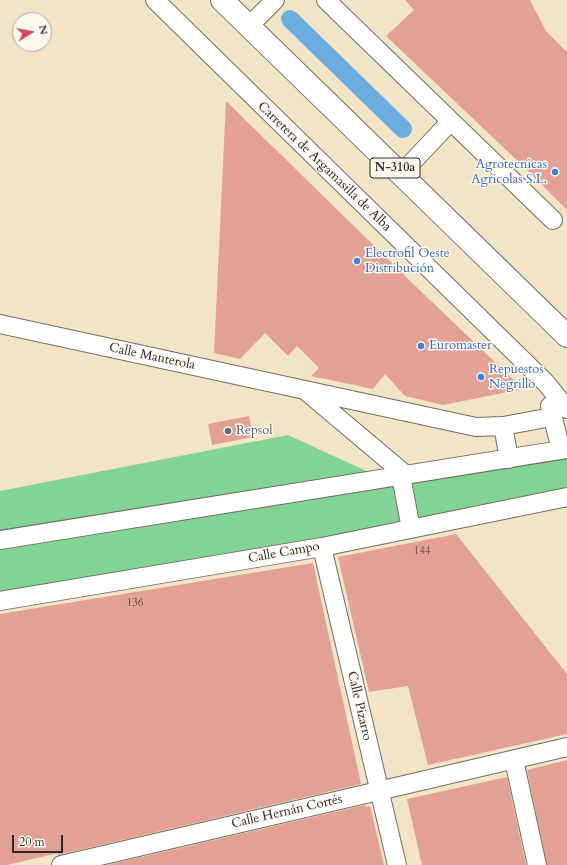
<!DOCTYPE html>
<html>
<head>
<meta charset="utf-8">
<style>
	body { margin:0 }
	#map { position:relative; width:567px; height:865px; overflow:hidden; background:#f2e4c7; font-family:Cardo,serif }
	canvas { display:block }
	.north { position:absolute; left:12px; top:12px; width:40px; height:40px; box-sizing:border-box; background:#fbf7ec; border:1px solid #a8a59f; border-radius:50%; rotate:79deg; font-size:11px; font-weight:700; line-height:16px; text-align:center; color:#2b2b2b }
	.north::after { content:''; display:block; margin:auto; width:14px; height:18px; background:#d1495b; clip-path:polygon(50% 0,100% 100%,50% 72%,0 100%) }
	.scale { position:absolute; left:12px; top:835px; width:51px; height:18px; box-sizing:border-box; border:2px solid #2b2b2b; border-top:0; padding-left:5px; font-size:12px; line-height:14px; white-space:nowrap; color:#2b2b2b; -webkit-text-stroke:3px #fbf7ec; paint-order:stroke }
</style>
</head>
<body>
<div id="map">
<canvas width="567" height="865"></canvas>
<div class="north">N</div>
<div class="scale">20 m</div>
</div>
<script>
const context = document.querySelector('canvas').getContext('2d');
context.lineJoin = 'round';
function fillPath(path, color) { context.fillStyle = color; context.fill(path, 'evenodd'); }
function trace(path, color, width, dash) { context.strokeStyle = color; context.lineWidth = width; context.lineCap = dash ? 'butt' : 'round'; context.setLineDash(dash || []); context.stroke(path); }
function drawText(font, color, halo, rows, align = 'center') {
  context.font = font + ' Cardo,serif'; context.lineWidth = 3; context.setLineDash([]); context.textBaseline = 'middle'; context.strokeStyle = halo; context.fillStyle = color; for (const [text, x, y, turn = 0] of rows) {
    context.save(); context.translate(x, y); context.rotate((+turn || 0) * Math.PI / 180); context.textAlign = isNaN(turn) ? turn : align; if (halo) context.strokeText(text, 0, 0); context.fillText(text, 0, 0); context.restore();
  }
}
fillPath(new Path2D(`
	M288,435L384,479L567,449V497L0,601V491Z`), '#82d496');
trace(new Path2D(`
	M290,19L403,129`), '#6cade0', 18);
fillPath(new Path2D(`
	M405,0H530L546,31L567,52V210L524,167L386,36L414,10Z
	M226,101L406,277L523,389L443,405L405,396L385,374L373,389L311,376L319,368L297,346L288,356L265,333L240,359L214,353Z
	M249,416L253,437L212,445L208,424Z
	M456,534L567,674V734L428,765L408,686L369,692L338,557Z
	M313,563L361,784L58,855V853L7,865H0V614Z
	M567,760V865H547L527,770Z
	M507,777L526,865H422L407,799Z
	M365,805L366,807L370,806L384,865H107Z`), '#e3a196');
const minor = new Path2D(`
	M155,0L546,383L567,409
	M326,0L553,220
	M249,26L275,0
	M401,174L451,121
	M0,324L476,427L503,426L552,417
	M306,391L407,476
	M550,406L561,450
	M503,426L509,459
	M401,476L411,529
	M0,540L567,449
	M322,547L397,865
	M0,601L322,547L567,497
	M514,760L537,865
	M61,865L567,747`);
const highway = new Path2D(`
	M222,0L567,336`);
trace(minor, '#716c62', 20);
trace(highway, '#716c62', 24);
trace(minor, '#fff', 18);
trace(highway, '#fff', 22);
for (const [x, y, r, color] of [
	[555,172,4,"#3f7fe0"],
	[357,261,4,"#3f7fe0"],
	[421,346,4,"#3f7fe0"],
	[481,377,4,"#3f7fe0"],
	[228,431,4,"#5c6f8a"]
]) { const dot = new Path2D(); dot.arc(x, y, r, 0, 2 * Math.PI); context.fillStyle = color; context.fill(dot); trace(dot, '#fbf7ec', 1.5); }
drawText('11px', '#594846', null, [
	["144",422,551],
	["136",135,603]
]);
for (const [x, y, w] of [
	[395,168,50]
]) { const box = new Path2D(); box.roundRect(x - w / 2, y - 10, w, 20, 3); context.fillStyle = '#fbf7ec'; context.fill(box); trace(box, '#2b2b2b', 1); }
drawText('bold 12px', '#2b2b2b', null, [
	["N-310a",395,168]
]);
drawText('13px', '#366cbe', '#fbf7ec', [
	["Agrotecnicas",547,165,"right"],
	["Agricolas S.L.",547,180,"right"],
	["Electrofil Oeste",365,254],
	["Distribución",365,269],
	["Euromaster",429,346],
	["Repuestos",489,370],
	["Negrillo",489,385]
], 'left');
drawText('13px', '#2b2b2b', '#fbf7ec', [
	["Carretera de Argamasilla de Alba",324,167,44],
	["Calle Manterola",152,357,12],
	["Calle Campo",284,553,-10],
	["Calle Pizarro",359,706,77],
	["Calle Hernán Cortés",287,812,-13]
]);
drawText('13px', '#4e5e75', '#fbf7ec', [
	["Repsol",236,431]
], 'left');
</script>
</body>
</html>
